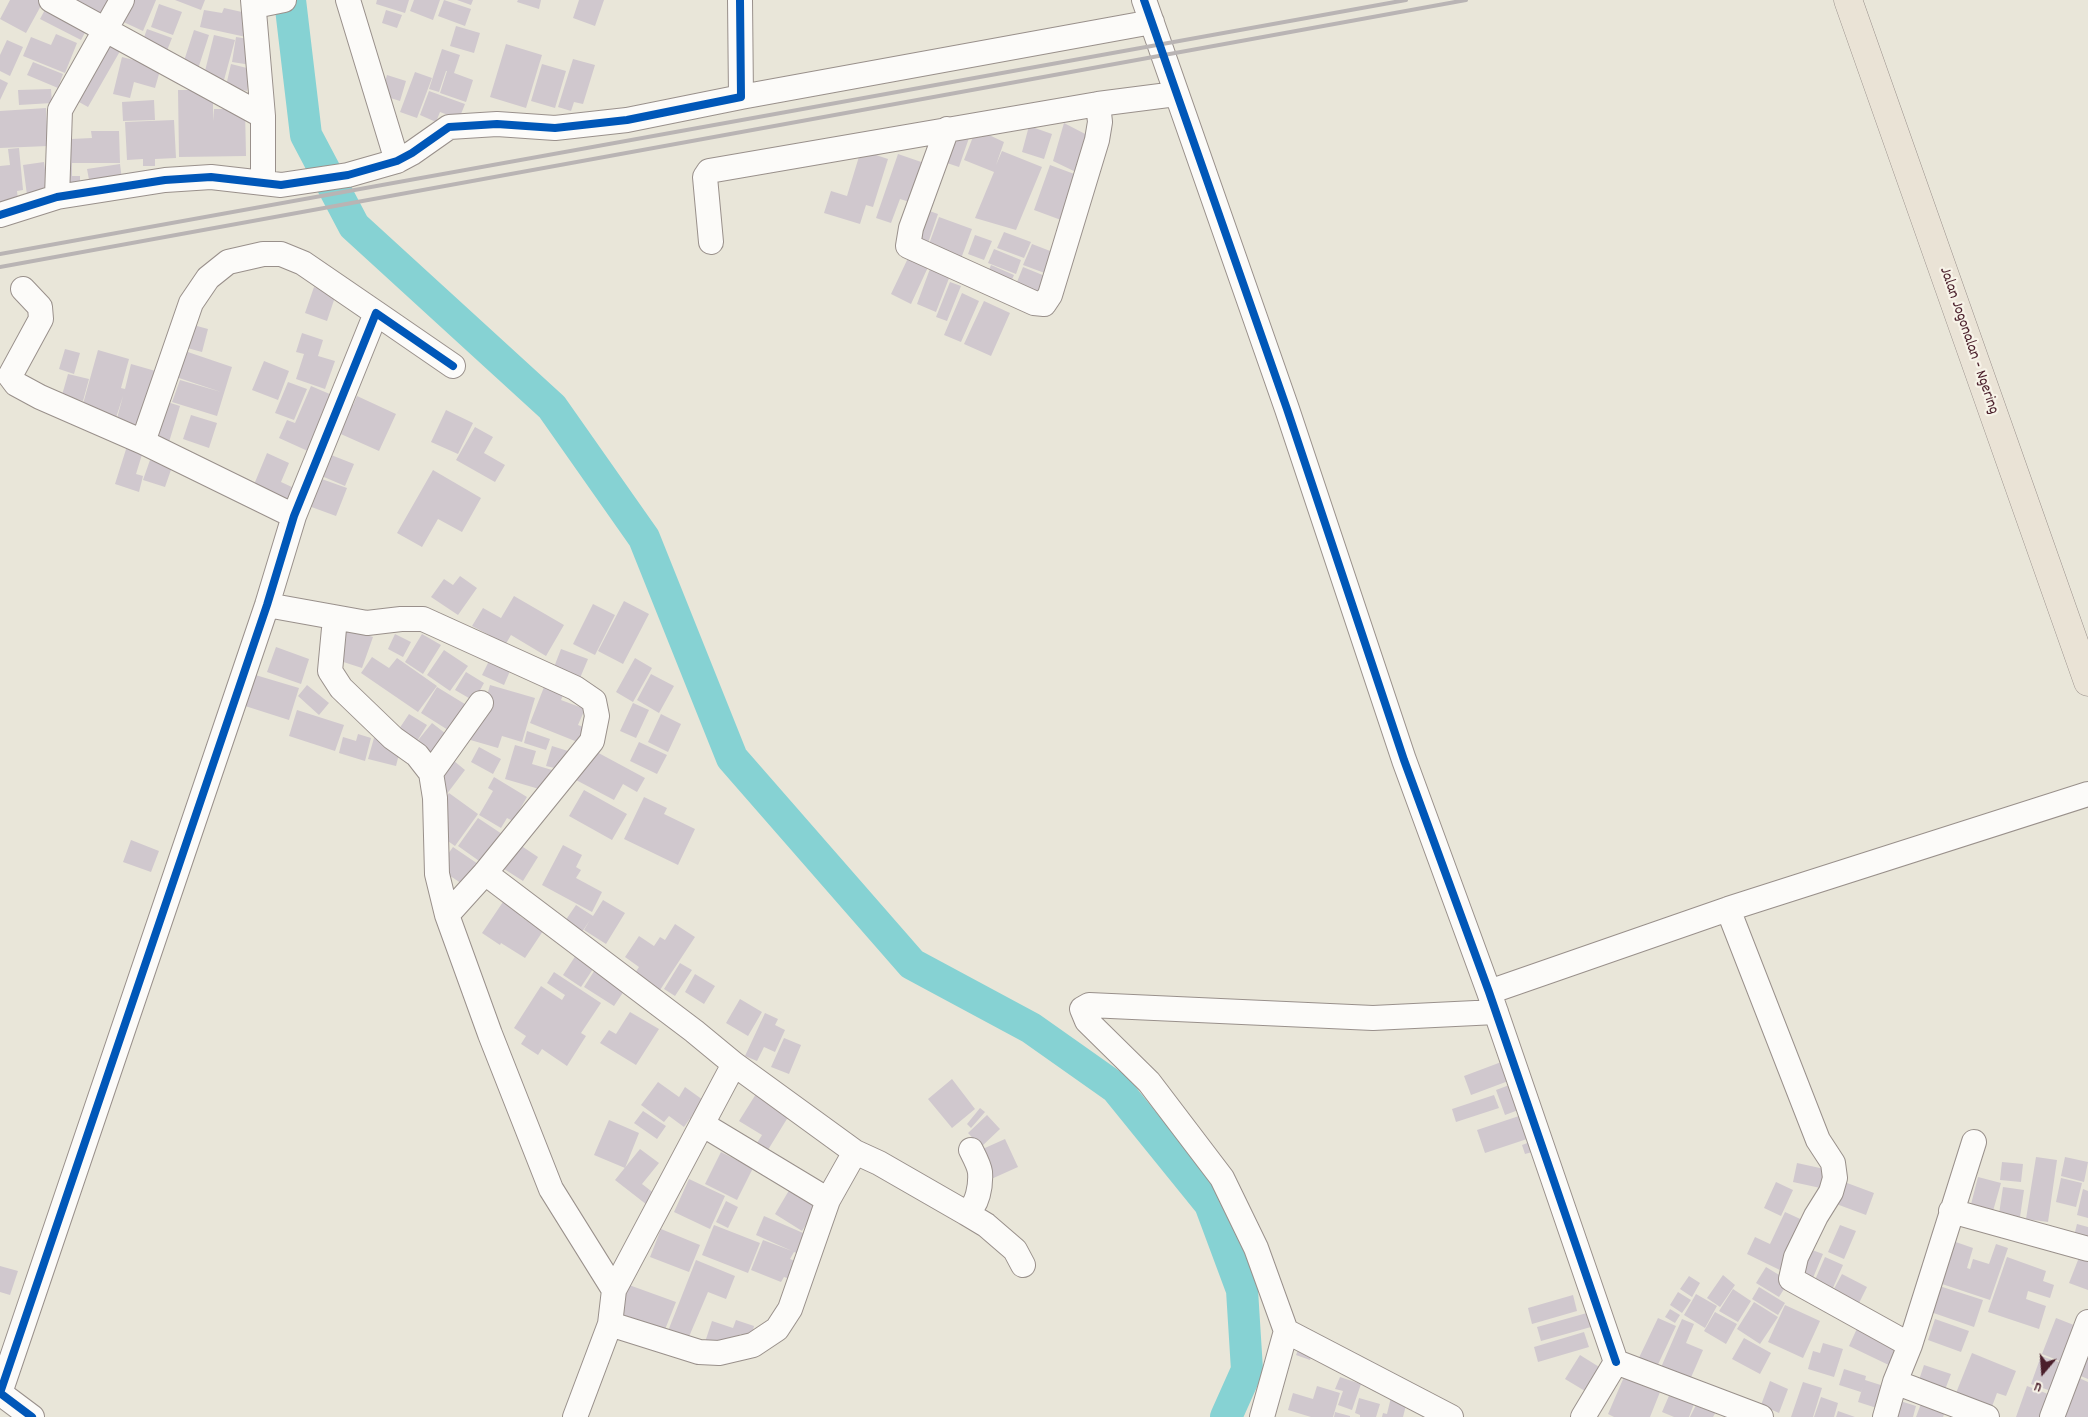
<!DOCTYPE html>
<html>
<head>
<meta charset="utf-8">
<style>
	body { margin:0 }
	#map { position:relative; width:2088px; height:1417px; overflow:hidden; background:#e9e6d9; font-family:Dekko,sans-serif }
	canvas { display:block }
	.north { position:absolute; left:2018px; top:1347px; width:50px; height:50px; -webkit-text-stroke:4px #f7f3e8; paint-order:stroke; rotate:198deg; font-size:14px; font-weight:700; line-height:20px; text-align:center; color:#4a1f2b }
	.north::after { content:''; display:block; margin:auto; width:18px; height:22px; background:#4a1f2b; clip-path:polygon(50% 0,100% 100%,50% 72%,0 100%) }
</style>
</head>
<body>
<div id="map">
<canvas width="2088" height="1417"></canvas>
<div class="north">U</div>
</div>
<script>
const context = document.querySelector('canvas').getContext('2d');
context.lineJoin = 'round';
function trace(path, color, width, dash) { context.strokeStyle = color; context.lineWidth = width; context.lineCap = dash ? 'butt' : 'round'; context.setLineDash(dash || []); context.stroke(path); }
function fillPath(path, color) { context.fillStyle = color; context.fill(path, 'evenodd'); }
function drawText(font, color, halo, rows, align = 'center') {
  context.font = font + ' Dekko,sans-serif'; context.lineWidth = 4.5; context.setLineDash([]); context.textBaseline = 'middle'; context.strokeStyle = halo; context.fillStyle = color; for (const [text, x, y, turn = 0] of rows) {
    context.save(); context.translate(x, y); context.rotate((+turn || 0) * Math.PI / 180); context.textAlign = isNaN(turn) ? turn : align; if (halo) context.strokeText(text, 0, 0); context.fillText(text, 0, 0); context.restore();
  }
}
trace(new Path2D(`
	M290,0L306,135L354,226L552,407L644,538L732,758L912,964L1031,1028L1116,1088L1210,1204L1242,1290L1247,1370L1226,1417`), '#86d2d3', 32);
fillPath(new Path2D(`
	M10,0H39L43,2L26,33L0,19Z
	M77,0H110L103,21L74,6Z
	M125,0H156L143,31L117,19Z
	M175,0H205L201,10Z
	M377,0H409L405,13L376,4Z
	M414,0H440L433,20L410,11Z
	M444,0L471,9L465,26L438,16Z
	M457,0H473L471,5Z
	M518,0H541L539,9L517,2Z
	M579,0H604L595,26L573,18Z
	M48,4L89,25L81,40L40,19Z
	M159,4L182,12L173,35L151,27Z
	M224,8L251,14L246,37L200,27L204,10L222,13Z
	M386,10L402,15L397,28L382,23Z
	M456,26L480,33L474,53L450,46Z
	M147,29L172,38L166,53L142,43Z
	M194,30L209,35L198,69L183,64Z
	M56,34L77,43L65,73L23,56L31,37L51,45Z
	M214,35L235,40L224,80L204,75Z
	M105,36L123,46L88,107L70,97Z
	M236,37L255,40L251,65L232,62Z
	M7,40L23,47L10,76L0,71V55Z
	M506,44L542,55L526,108L490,97Z
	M442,49L460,55L454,73L473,80L466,102L440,93L447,71H446L439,92L429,89Z
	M122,57L161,67L155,88L134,82L130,98L113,94Z
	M573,59L595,65L583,104L574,102L571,111L558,107Z
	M33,62L63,74L58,88L27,75Z
	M231,64L251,69L247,91L226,86Z
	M542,64L566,71L555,108L531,101Z
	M415,72L432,78L417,118L400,112Z
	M387,75L406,81L400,101L381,95Z
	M0,79L8,83L0,100Z
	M51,89L52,103L19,105L18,90Z
	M178,90H213V121L214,109H245L246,156L179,157Z
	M429,91L465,104L459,119L440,112L436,122L420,115Z
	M154,100L155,120L123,121L122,102Z
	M46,108L48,146L0,148V111Z
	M71,118V139L92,138L91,131H119L120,163H72V176H80V187H62Z
	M174,120L176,158L155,159V166H143V159L127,160L125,122Z
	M1064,123L1091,137L1078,173L1053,161Z
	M1029,126L1052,134L1044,159L1022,152Z
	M976,129L1004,142L996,165L1002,151L1042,167L1016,230L975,218L994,172L964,160Z
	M955,130L970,135L959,167L944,162Z
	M19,148L23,190L17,191L18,200L0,201V166L10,165L8,149Z
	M861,150L888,159L873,207L866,205L860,224L824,213L831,191L847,196Z
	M898,154L930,165L916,204L900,199L891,223L876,218Z
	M44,162L48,192L27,195L23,165Z
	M120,164L122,180L90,185L87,169Z
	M1050,165L1077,175L1061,220L1034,210Z
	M921,208L938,214L926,249L908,243Z
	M939,217L972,229L959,264L926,252Z
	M1004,232L1031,242L1024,258L997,248Z
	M975,235L992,241L984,260L968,254Z
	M1032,244L1058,254L1050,275L1023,265Z
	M994,249L1021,260L1016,274L988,263Z
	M909,256L929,265L911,304L891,294Z
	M991,265L1014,275L1008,289L985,280Z
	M931,266L951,273L936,312L917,304Z
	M1023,267L1045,276L1035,300L1013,292Z
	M950,282L961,286L947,321L936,317Z
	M314,287L336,294L327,321L305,313Z
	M962,293L979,301L961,342L944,335Z
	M984,301L1010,313L991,356L964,344Z
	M186,323L208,329L202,352L180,346Z
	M302,333L323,340L318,356L335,361L325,389L296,379L304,354L296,352Z
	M65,349L80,353L74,374L59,369Z
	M179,349L232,367L217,416L172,402L180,380L221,392L170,375Z
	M98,350L129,359L121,388L125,389L131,364L159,372L144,429L116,422L123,396L115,421L81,411Z
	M264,361L289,371L278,400L252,390Z
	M68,374L89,379L83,401L62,395Z
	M288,382L307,389L294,420L275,413Z
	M311,386L339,398L310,452L279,438L287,420L295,423Z
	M357,396L396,414L379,451L334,431L348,403L353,405Z
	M161,400L180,406L169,442L151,436Z
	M446,410L473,423L458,454L431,442Z
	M191,415L217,423L209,448L183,439Z
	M475,427L493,437L484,453L505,465L495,482L456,460Z
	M128,443L144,448L136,474L143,476L139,492L115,484Z
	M267,453L289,463L281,482L294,488L288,503L253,487Z
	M326,453L354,464L345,486L317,474Z
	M150,460L172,467L165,487L143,480Z
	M433,470L481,498L462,532L438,519L422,547L397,533Z
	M316,477L347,488L336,516L306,505Z
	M460,576L477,588L458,615L431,597L444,579L453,585Z
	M514,596L564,625L546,656L511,635L500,654L484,644L489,635L472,626L483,608L501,618Z
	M624,601L649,614L623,664L598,651Z
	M593,604L615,615L595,655L573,644Z
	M342,627L373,637L362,668L331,658Z
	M395,634L411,642L403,657L388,649Z
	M422,634L441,645L423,674L405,662Z
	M276,647L309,659L301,684L267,672Z
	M561,649L588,659L580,678L551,675Z
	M444,650L468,666L450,691L427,675Z
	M372,657L389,668L397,658L437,686L418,712L361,673Z
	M635,658L652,668L633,702L616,692Z
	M489,661L510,671L504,685L482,675Z
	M466,672L484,683L474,701L455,690Z
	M252,674L299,688L289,720L242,705Z
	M651,674L674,686L659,713L637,700Z
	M307,685L329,703L319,715L298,696Z
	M490,685L535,698L522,742L502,736L498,748L467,739L480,721Z
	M437,687L473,709L456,735L421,713Z
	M544,687L563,695L561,700L585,709L578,725L591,730L585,745L530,723Z
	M633,703L649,710L636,738L620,731Z
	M297,710L344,725L335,751L289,736Z
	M409,714L427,725L414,746L395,735Z
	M661,714L681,724L668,752L648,742Z
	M432,723L450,737L434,758L415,744Z
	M527,731L550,739L546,750L524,743Z
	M358,734L371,738L365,761L339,753L343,737L356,741Z
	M374,738L401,746L396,766L368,759Z
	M639,742L667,755L657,774L630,761Z
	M515,745L536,751L532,764L552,770L546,791L505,779Z
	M552,746L568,751L563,770L546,766Z
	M479,747L501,759L493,774L471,762Z
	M593,750L645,778L637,792L623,784L614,800L576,780Z
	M454,761L465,770L446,795L434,787Z
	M494,777L527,797L513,821L507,818L501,828L479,815L493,791L488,788Z
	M584,790L627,814L612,840L569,816Z
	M449,793L478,814L455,846L435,832V812Z
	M644,797L667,808L664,814L695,829L678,865L624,839Z
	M478,818L502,834L482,863L458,846Z
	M131,840L159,851L151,872L123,862Z
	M517,843L538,857L523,881L501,867Z
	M563,845L582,855L576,867L581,870L576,878L602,892L592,912L542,885Z
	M453,847L481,866L467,887L438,868Z
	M505,899L523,911L520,916L543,931L525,958L501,943L500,945L482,933Z
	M603,900L625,913L606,944L584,930L590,920L580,935L563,924L576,905L593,916Z
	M675,924L695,937L660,990L635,973L639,967L625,957L639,936L654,946L660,937L665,940Z
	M578,952L597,963L581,987L563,975Z
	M680,963L692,970L675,996L664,989Z
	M598,965L628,985L614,1006L584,987Z
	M554,972L601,1003L581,1033L586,1036L567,1066L542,1049L538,1055L521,1044L526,1036L514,1028L541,986L562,1000L565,995L547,983Z
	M695,974L715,986L704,1004L685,992Z
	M740,999L762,1012L748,1036L726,1023Z
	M630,1012L659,1029L636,1065L600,1043L609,1030L616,1034Z
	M765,1013L778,1019L775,1025L785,1030L775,1052L764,1047L757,1061L745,1056Z
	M784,1038L801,1045L789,1074L771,1067Z
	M1504,1061L1511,1080L1471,1095L1464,1076Z
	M952,1079L975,1109L952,1128L928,1099Z
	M658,1082L679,1097L685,1087L703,1100L684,1127L669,1116L664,1122L641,1105Z
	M1512,1084L1521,1109L1505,1115L1496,1090Z
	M761,1086L793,1109L763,1158L752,1151L762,1135L739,1121Z
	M1494,1095L1499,1108L1456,1122L1452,1109Z
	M980,1108L985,1112L971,1128L967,1124Z
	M643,1111L666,1126L657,1139L634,1123Z
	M987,1115L1000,1129L981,1147L968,1133Z
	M1522,1115L1530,1138L1485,1153L1477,1130Z
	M609,1120L639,1133L625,1168L594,1155Z
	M1005,1139L1018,1167L989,1180L976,1152Z
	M1533,1141L1536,1151L1525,1154L1522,1145Z
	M640,1149L659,1163L642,1184L659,1197L651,1208L615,1180Z
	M721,1152L753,1168L737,1200L705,1184Z
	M2036,1157L2057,1160L2048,1222L2026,1219Z
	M2065,1157L2088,1162L2084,1182L2061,1176Z
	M2002,1162L2023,1164L2021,1182L2000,1180Z
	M1797,1163L1829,1170L1825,1189L1793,1182Z
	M1978,1177L2001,1183L1991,1218L1969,1212Z
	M2061,1178L2082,1183L2076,1207L2056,1202Z
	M689,1179L725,1196L710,1229L674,1212Z
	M1839,1180L1874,1193L1866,1215L1831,1202Z
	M794,1182L822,1199L802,1231L775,1214Z
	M1776,1182L1793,1190L1781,1216L1764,1208Z
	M2003,1187L2024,1190L2020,1217L1999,1214Z
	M2083,1189L2088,1191V1218L2077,1215Z
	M726,1201L738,1207L728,1228L716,1222Z
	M1785,1212L1809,1223L1786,1273L1747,1254L1755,1237L1770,1244Z
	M764,1216L810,1236L801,1255L794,1252L790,1259L797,1262L790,1279L784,1277L781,1282L751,1270L763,1240L792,1251L756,1235Z
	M2077,1224L2088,1227V1249L2072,1244Z
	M714,1225L760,1243L748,1273L702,1255Z
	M1840,1225L1856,1231L1844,1259L1828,1252Z
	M661,1229L700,1245L689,1272L650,1257Z
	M1950,1240L1973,1248L1967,1268L1970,1269L1973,1259L1989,1264L1996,1244L2008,1248L1990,1300L1936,1282Z
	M1804,1247L1823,1254L1810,1285L1791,1277Z
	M2080,1255L2088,1258V1290L2069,1283Z
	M1825,1257L1843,1265L1829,1297L1811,1289Z
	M2007,1257L2046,1271L2043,1281L2054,1285L2050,1298L2028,1291L2026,1299L2046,1306L2039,1329L1988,1312Z
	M696,1260L735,1276L726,1299L708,1292L688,1339L668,1331Z
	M0,1266L18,1271L10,1295L0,1292Z
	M1766,1267L1789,1281L1779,1297L1756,1283Z
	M1842,1274L1867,1287L1854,1313L1828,1300Z
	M1723,1275L1735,1285L1720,1307L1707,1298Z
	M1689,1276L1700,1283L1692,1297L1680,1289Z
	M1933,1284L1983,1300L1974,1327L1925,1310Z
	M629,1285L676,1302L664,1332L618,1315Z
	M1759,1287L1785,1303L1778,1315L1752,1299Z
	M1733,1289L1751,1301L1738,1322L1719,1311Z
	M1678,1292L1691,1300L1682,1313L1670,1305Z
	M1696,1294L1717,1306L1705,1328L1684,1315Z
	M1573,1295L1577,1311L1532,1324L1528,1308Z
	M1754,1302L1778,1317L1760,1344L1737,1329Z
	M1785,1305L1820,1321L1803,1358L1768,1342Z
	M1670,1309L1680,1315L1675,1323L1665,1317Z
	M1594,1311L1598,1325L1541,1341L1537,1327Z
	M1715,1312L1737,1324L1726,1344L1704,1331Z
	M1658,1318L1676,1326L1654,1373L1636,1364Z
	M2056,1318L2084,1329L2070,1365L2042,1354Z
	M1682,1319L1694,1324L1686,1343L1703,1350L1689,1382L1659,1372Z
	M1935,1319L1969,1331L1961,1352L1928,1340Z
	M736,1320L754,1326L751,1338L740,1334L737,1346L704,1345L712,1321L733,1328Z
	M1860,1322L1906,1345L1895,1368L1849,1346Z
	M1584,1332L1589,1347L1538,1362L1534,1347Z
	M1744,1338L1771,1353L1760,1374L1732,1359Z
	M1823,1343L1843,1349L1834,1377L1808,1369L1813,1351L1820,1353Z
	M1300,1345L1314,1350L1310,1360L1296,1355Z
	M2088,1350V1379L2078,1375Z
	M1972,1353L2016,1371L2006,1396L1997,1393L1990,1412L1954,1398Z
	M1580,1355L1604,1370L1590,1394L1565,1379Z
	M2041,1356L2068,1365L2057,1393L2031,1384Z
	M1924,1365L1951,1374L1943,1395L1917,1386Z
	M1844,1369L1866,1376L1865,1380L1890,1388L1883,1410L1858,1402L1863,1386L1861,1392L1839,1385Z
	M1340,1377L1361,1384L1352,1410L1338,1405L1343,1391L1335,1389Z
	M1624,1377L1660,1392L1650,1417H1614L1608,1414Z
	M2079,1378L2088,1382V1417H2064Z
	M1770,1381L1788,1389L1779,1413L1761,1405Z
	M1803,1382L1822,1388L1813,1417H1791Z
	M1317,1386L1340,1393L1333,1417H1311L1288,1410L1293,1393L1313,1399Z
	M2027,1386L2056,1397L2048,1417H2016Z
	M1671,1391L1695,1401L1689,1417H1674L1662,1412Z
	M1392,1393L1408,1397L1403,1417H1382L1383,1413L1387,1414Z
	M1821,1397L1838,1403L1834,1417H1814Z
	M1359,1398L1380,1404L1376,1417H1360V1415L1355,1413Z
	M1897,1400L1916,1406L1913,1417H1891Z
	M1698,1401L1717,1410L1713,1417H1690Z
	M1922,1401L1946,1409L1943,1417H1916Z
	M1838,1411L1855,1417H1836Z
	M1335,1412L1350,1416V1417H1334Z`), '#d0c8ce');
const minor = new Path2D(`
	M51,0L263,116
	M253,0L263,116V183
	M348,0L397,161
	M1144,0L1287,409L1404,760L1489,992L1616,1362
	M255,6L284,0
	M741,97L1152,22
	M947,129L911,228L908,246L1034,303L1044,304L1050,295L1097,140L1100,122L1098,104
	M57,197L60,110L122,0
	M0,215L57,197L165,180L211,177L281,185L348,175L397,161L412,153L449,127L497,124L555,128L627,120L741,97L740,0
	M711,242L705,177L709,171L1098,104L1176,94
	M23,289L40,307L41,319L10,376L16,384L40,397L143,442L294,516
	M143,442L191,303L208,278L228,262L263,254H281L303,263L376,313
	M267,605L367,623L401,619H423L575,688L594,701L597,716L592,741L485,873L447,915
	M335,618L330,671L341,688L393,738L417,755L431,773L435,798L437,874L447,915L490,1034L551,1189L614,1290
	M431,773L481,703
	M485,873L694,1031L734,1064L614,1290L610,1324L575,1417
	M1728,909L1818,1140L1833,1163L1835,1178L1831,1192L1816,1216L1796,1257L1791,1279L1910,1345
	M1489,992L1728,909L2088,794
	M734,1064L855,1152
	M702,1124L828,1200
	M1951,1211L2088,1249
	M966,1213L986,1225L1015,1250L1023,1265
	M610,1324L699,1352L719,1353L753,1345L777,1329L790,1309L828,1200L855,1152L879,1163L966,1213C978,1206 981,1185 980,1172C979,1165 974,1156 971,1150
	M1286,1331L1256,1248L1222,1178L1149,1082L1087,1021L1082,1009L1089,1005L1373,1018L1496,1012
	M1616,1362L1761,1417
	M1895,1382L1987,1417
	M32,1417L0,1393L267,605L294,516L376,313L453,366
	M1262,1417L1286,1331L1451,1417
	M1583,1417L1616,1362
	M1885,1417L1895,1382L1910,1345L1974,1142
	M2052,1417L2088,1322`);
const major = new Path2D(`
	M1848,0L2088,682`);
trace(minor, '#99908b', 26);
trace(major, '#99908b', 29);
trace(minor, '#fcfbf9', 24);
trace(major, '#eae3d6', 28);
trace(new Path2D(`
	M0,254L1406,0
	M0,267L1466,0`), '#b9b4b4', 4);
trace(new Path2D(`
	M1144,0L1287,409L1404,760L1489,992L1616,1362
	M0,215L57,197L165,180L211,177L281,185L348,175L397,161L412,153L449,127L497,124L555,128L627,120L741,97L740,0
	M32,1417L0,1393L267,605L294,516L376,313L453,366`), '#0057b8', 8);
drawText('16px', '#4a1f2b', '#f7f3e8', [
	["Jalan Jogonalan - Ngering",1968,341,71]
]);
</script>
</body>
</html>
